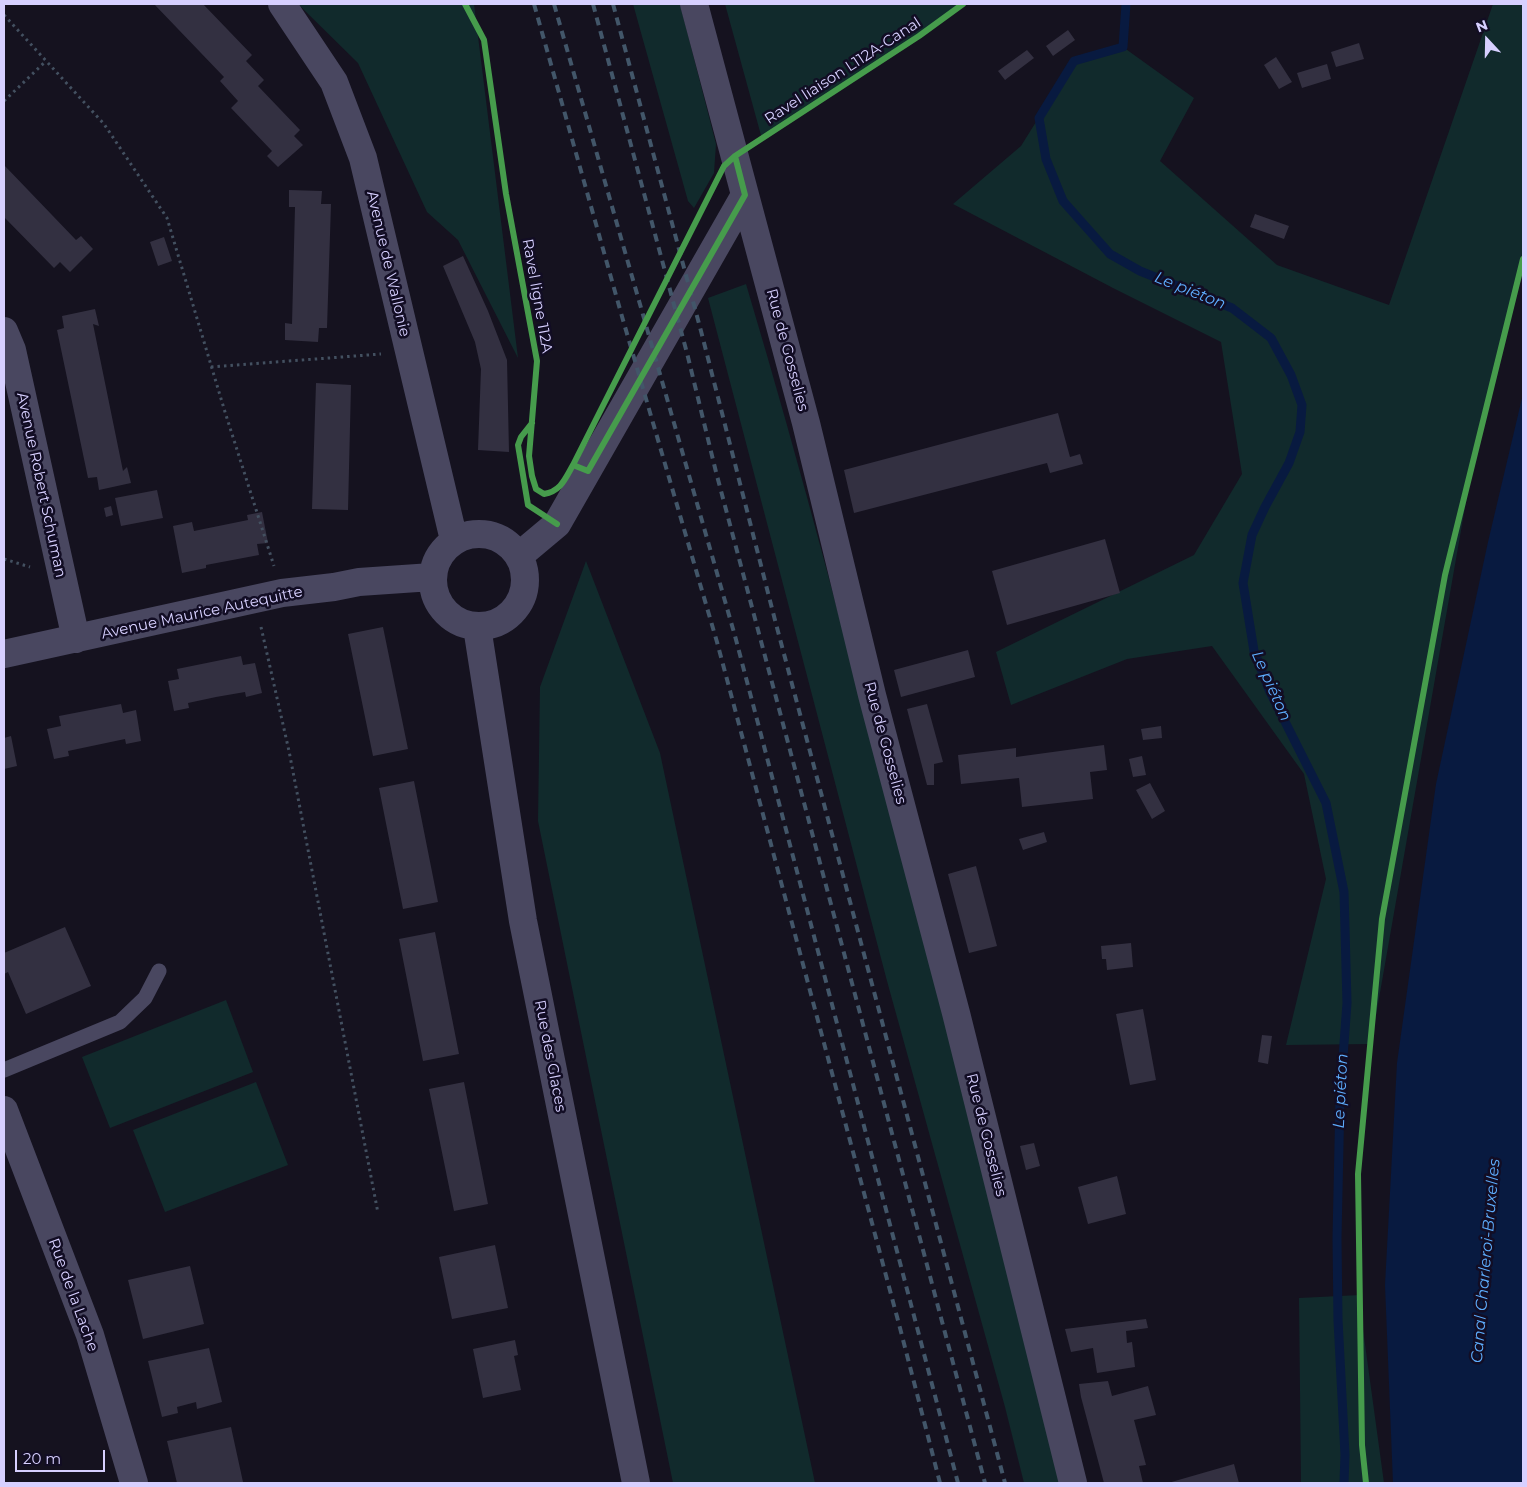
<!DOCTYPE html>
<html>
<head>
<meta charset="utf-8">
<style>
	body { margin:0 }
	#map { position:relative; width:1527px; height:1487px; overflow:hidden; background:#15121f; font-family:Montserrat,sans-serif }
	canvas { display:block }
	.frame { position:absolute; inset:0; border:5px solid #d7d0ff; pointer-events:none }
	.north { position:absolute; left:1462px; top:15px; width:50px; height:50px; -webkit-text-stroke:4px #120d24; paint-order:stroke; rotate:339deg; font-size:14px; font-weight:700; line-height:20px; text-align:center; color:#d7d0ff }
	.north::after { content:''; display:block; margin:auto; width:18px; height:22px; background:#d7d0ff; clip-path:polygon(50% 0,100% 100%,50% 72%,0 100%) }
	.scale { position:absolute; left:15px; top:1450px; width:90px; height:22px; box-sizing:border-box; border:2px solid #d7d0ff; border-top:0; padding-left:6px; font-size:15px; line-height:18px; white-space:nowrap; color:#d7d0ff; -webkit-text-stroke:4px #120d24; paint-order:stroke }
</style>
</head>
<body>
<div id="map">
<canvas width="1527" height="1487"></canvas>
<div class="frame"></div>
<div class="north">N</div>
<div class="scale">20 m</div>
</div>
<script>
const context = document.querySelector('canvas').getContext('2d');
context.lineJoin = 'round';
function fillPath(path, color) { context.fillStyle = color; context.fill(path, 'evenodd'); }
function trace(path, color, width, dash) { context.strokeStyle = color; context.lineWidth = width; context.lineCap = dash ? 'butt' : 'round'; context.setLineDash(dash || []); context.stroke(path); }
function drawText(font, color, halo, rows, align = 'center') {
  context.font = font + ' Montserrat,sans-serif'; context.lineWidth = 5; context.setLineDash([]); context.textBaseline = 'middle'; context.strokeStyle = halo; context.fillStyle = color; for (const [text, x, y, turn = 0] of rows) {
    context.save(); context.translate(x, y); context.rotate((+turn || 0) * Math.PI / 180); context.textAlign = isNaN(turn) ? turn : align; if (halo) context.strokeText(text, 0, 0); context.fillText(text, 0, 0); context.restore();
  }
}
fillPath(new Path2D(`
	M298,4H474L518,358L458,240L427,212L358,63Z
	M633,4H680L716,144L714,173L694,208L688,201Z
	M725,4H962L946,17L762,139Z
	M1493,4H1523V253L1473,462L1371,1044L1286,1045L1326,879L1304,774L1212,646L1127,659L1011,705L996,652L1194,555L1242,474L1221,342L1113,288L953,204L1021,146L1074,61L1123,47L1194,98L1160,161L1277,265L1389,305Z
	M746,284C802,471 851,660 900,849C955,1060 1009,1272 1062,1483H1024L1005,1407L887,981L708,298Z
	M586,561L660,753L815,1483H673L538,821L540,687Z
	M226,1000L253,1072L110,1128L82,1057Z
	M256,1082L288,1165L165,1212L133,1130Z
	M1360,1295L1361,1315L1384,1483H1301L1299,1298Z`), '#112a2c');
fillPath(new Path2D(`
	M1523,394V1483H1393L1385,1285L1397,1063L1436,784L1488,542Z`), '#081a40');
trace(new Path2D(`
	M1126,4L1123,47L1074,61L1039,118L1046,159L1063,201L1110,254L1140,271L1232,308L1271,338L1291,375L1302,405L1300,432L1289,463L1265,507L1252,535L1243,583L1254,651L1270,692L1326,803L1344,892L1347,1003L1340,1098L1337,1238L1338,1320L1345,1455L1344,1483`), '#081a40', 9);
fillPath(new Path2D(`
	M154,4H203L252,55L246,61L264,80L258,86L300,130L294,136L303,145L278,167L267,156L272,151L231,108L238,101L220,81L224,77Z
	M1068,30L1075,40L1053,56L1046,46Z
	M1359,43L1364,59L1336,67L1331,52Z
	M1027,50L1034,58L1005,80L998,71Z
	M1276,57L1292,82L1279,89L1264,65Z
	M1327,64L1331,79L1302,88L1297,73Z
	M4,165L76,240L81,236L93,249L70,272L60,262L54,268L4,217Z
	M289,190L322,191L321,204H331L327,328H319L318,342L285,340V323L292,324L295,207H289Z
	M1255,214L1289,226L1284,239L1250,227Z
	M164,237L172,261L158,266L150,242Z
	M463,256L488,311L507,360L509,452L478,450L481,369L475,342L443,266Z
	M95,309L99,326L93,324L123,471L127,467L131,483L99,490L97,477L88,478L57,330L64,328L62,316Z
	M316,383L351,385L348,510L312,509Z
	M1058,413L1070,457L1080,454L1083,464L1050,473L1047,463L854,513L844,470Z
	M157,490L163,518L121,526L115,498Z
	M111,506L113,515L106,517L104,508Z
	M262,512L268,543L257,544L259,555L206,565V568L182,573L173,526L192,522L194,531L248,520L247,515Z
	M1105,539L1120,593L1007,625L992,571Z
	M383,627L408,749L373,756L348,634Z
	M968,650L975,677L901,697L894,670Z
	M241,656L243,665L255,663L262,693L246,697L245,692L216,697L188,703L189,708L174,711L168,681L179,679L177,669Z
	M121,704L123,713L136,710L141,741L126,744L125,739L68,751L69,756L54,759L47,729L61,726L59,716Z
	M927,704L943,762L934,764V785H927L907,709Z
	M1161,726L1162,738L1143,740L1141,729Z
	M11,736L17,766L4,769V738Z
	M1104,745L1107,770L1090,772L1093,799L1022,807L1019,778L961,784L958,755L1016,748V757Z
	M1142,756L1146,775L1133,777L1129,759Z
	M414,781L438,902L403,909L379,788Z
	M1150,783L1165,811L1152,819L1136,790Z
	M1044,832L1047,842L1023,850L1019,839Z
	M976,866L997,946L969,953L948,874Z
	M65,927L91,986L26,1014L8,972L4,974V953Z
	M435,932L459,1054L423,1061L399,939Z
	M1131,943L1133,967L1107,970L1106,959H1102L1101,946Z
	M1143,1009L1156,1080L1130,1085L1116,1014Z
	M1262,1035L1272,1036L1268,1064L1258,1062Z
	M464,1082L488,1204L454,1211L429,1089Z
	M1034,1143L1040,1166L1026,1170L1020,1146Z
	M1117,1176L1126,1214L1088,1224L1078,1187Z
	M495,1245L508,1308L452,1319L439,1257Z
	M190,1266L204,1324L143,1339L128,1280Z
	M1146,1319L1148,1328L1126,1331L1127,1343L1132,1342L1135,1367L1097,1373L1093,1348L1071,1352L1065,1329Z
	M515,1340L518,1355L514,1356L521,1390L483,1398L473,1349Z
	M209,1348L222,1402L197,1409L196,1402L177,1407L178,1413L162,1417L148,1361Z
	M1108,1381L1112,1396L1148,1386L1156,1415L1134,1420L1146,1465L1139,1466L1143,1483H1104L1081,1397L1079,1384Z
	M231,1427L243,1482L177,1483L167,1441Z
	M1234,1464L1239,1483H1168Z`), '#333041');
trace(new Path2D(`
	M4,15L104,124L167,218L225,412L274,566
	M4,101L46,61
	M211,367L381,354
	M4,559L30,567
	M261,627L289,751L378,1213`), '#435060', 3, [2.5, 4]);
trace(new Path2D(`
	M4,1070L120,1022L145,998L159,971`), '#494760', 15);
trace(new Path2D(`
	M282,4L334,82L363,158L454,540
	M694,4L806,423L872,695L956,1013L1073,1483
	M4,331L12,350L76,639
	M433 580a46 46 0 1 1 92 0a46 46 0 1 1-92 0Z
	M520,555L557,524L745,195
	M477,627L523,921L636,1483
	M4,654L282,593L334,587L359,582L432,577
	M4,1110L90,1335L134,1483`), '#494760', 28);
trace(new Path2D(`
	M534,4L623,320L717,642L900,1328L940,1483
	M554,4L735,636L958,1483
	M593,4L687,353L716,472L985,1483
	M613,4L701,331L776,624L1005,1483`), '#425669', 4, [8, 6]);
trace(new Path2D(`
	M465,4L484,40L506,194L537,361L529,456L532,476L536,489L544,494C561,491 565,479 573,465L724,166L735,156L919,36L963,4
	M532,423L521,437L518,445L528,505L557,524
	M573,465L588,471L745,195L735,156
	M1366,1483L1362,1445L1358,1174L1382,919L1445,575L1523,259`), '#469c4c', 6);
drawText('15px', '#d7d0ff', '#120d24', [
	["Ravel liaison L112A-Canal",843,71,-33],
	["Avenue de Wallonie",388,264,77],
	["Ravel ligne 112A",537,296,80],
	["Rue de Gosselies",787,350,75],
	["Avenue Robert Schuman",41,485,78],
	["Avenue Maurice Autequitte",202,613,-12],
	["Rue de Gosselies",885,743,75],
	["Rue des Glaces",550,1056,79],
	["Rue de Gosselies",986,1135,76],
	["Rue de la Lache",73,1295,70]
]);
drawText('italic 16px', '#5eaeff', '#120d24', [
	["Le piéton",1190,291,22],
	["Le piéton",1271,686,66],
	["Le piéton",1341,1091,-87],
	["Canal Charleroi-Bruxelles",1486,1261,-85]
]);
</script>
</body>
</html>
